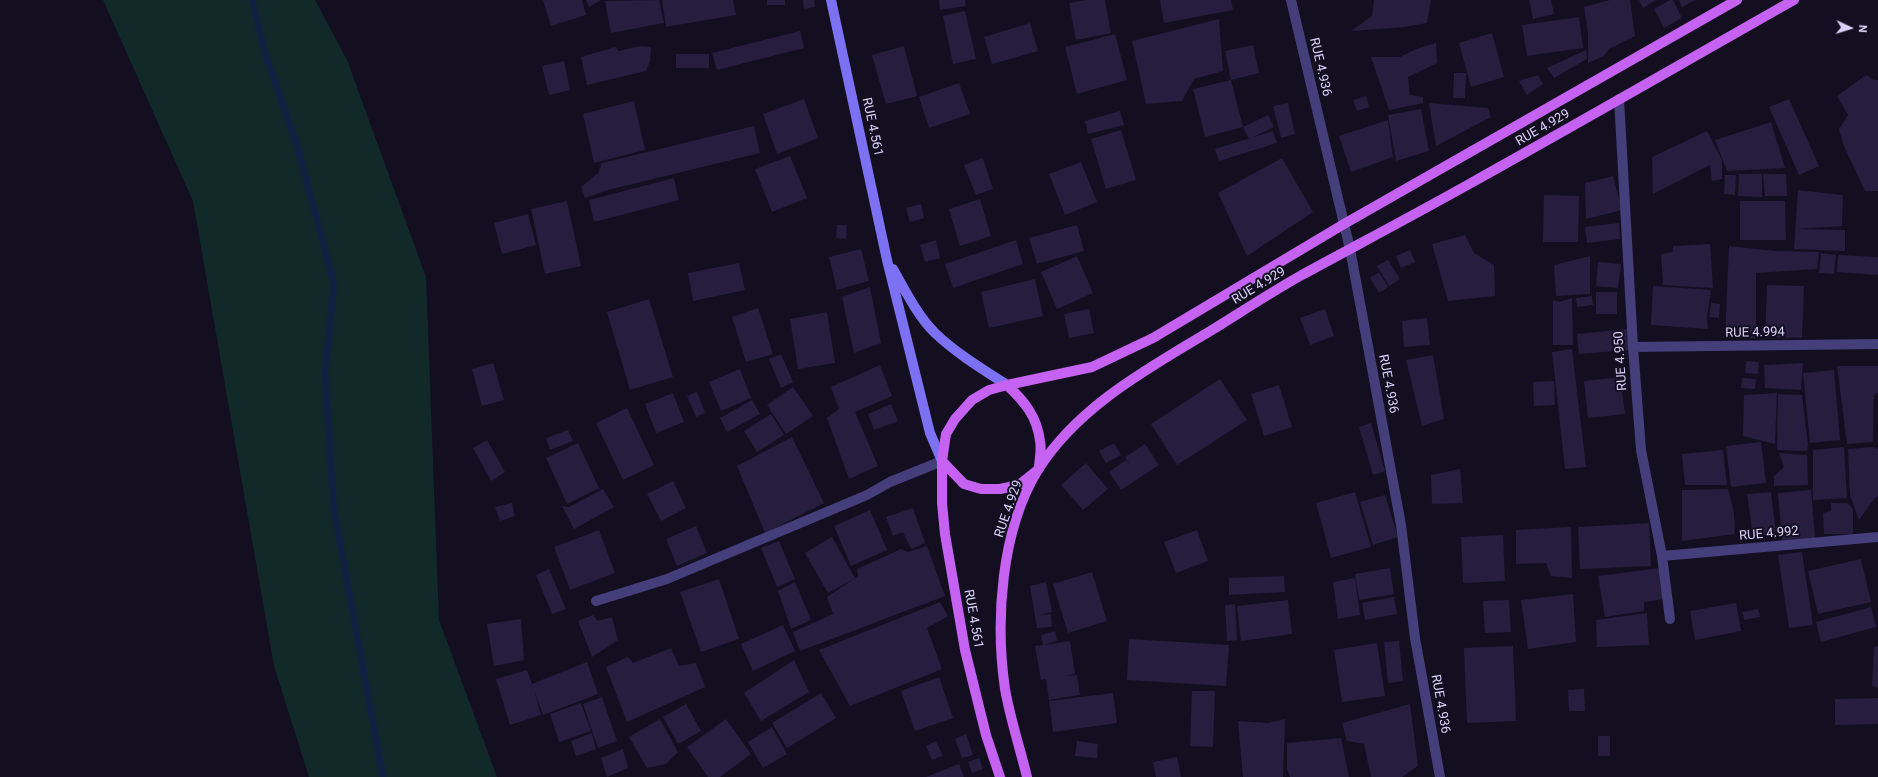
<!DOCTYPE html>
<html>
<head>
<meta charset="utf-8">
<style>
	body { margin:0 }
	#map { position:relative; width:1878px; height:777px; overflow:hidden; background:#130f20; font-family:Roboto,sans-serif }
	canvas { display:block }
	.north { position:absolute; left:1830px; top:8px; width:40px; height:40px; -webkit-text-stroke:3px #130f20; paint-order:stroke; rotate:94deg; font-size:11px; font-weight:700; line-height:16px; text-align:center; color:#d9d2fb }
	.north::after { content:''; display:block; margin:auto; width:14px; height:18px; background:#d9d2fb; clip-path:polygon(50% 0,100% 100%,50% 72%,0 100%) }
</style>
</head>
<body>
<div id="map">
<canvas width="1878" height="777"></canvas>
<div class="north">N</div>
</div>
<script>
const context = document.querySelector('canvas').getContext('2d');
context.lineJoin = 'round';
function fillPath(path, color) { context.fillStyle = color; context.fill(path, 'evenodd'); }
function trace(path, color, width, dash) { context.strokeStyle = color; context.lineWidth = width; context.lineCap = dash ? 'butt' : 'round'; context.setLineDash(dash || []); context.stroke(path); }
function drawText(font, color, halo, rows, align = 'center') {
  context.font = font + ' Roboto,sans-serif'; context.lineWidth = 4; context.setLineDash([]); context.textBaseline = 'middle'; context.strokeStyle = halo; context.fillStyle = color; for (const [text, x, y, turn = 0] of rows) {
    context.save(); context.translate(x, y); context.rotate((+turn || 0) * Math.PI / 180); context.textAlign = isNaN(turn) ? turn : align; if (halo) context.strokeText(text, 0, 0); context.fillText(text, 0, 0); context.restore();
  }
}
fillPath(new Path2D(`
	M103,0H315L347,60L426,277L439,620L497,777H309L274,666L193,201Z`), '#122929');
trace(new Path2D(`
	M252,0L265,53L298,148L334,284L325,374L334,510L383,777`), '#112141', 7);
fillPath(new Path2D(`
	M543,0H582L586,15L551,26Z
	M586,0H601L589,7Z
	M659,0L664,23L611,33L605,1Z
	M662,0H733L736,15L666,27Z
	M767,0H785V5H767Z
	M803,0H814L815,7L804,9Z
	M939,0H965L966,6L940,10Z
	M1086,0H1105L1111,33L1076,40L1069,3Z
	M1160,0H1231L1233,10L1164,23Z
	M1374,0H1431L1427,23L1405,27L1351,31L1372,16Z
	M1529,0H1551L1554,14L1533,19Z
	M1610,0H1630L1635,36L1609,49L1604,56L1588,63V33L1584,7Z
	M1639,0H1656L1643,8Z
	M1670,0H1673L1682,18L1664,28L1654,9Z
	M1679,0H1695L1682,7Z
	M965,11L976,59L953,64L943,16Z
	M1579,17L1583,48L1527,56L1522,25Z
	M1219,19L1223,71L1194,79L1182,101L1146,104L1132,41Z
	M1030,23L1038,51L992,64L984,37Z
	M800,31L804,48L717,70L712,53Z
	M1492,33L1504,77L1471,87L1459,43Z
	M1115,34L1127,80L1077,94L1065,47Z
	M1436,43L1437,63L1408,77L1410,95L1423,97V103L1389,110L1371,57H1400L1416,49Z
	M1253,45L1259,73L1231,80L1243,127L1205,137L1193,89L1231,80L1225,51Z
	M640,46L651,47L650,61L646,71L587,85L581,57L615,47L619,51Z
	M904,46L917,96L886,104L872,55Z
	M1586,50L1587,59L1554,78L1547,68Z
	M676,54H709V68H676Z
	M564,61L570,90L549,95L542,66Z
	M1454,73H1466L1465,98H1453Z
	M1538,75L1543,84L1527,95L1519,81Z
	M1866,75L1874,80H1878V191H1865L1843,144L1839,129L1848,115L1837,96Z
	M959,83L970,114L929,128L919,97Z
	M1366,96L1369,107L1357,111L1353,100Z
	M804,99L818,138L777,154L763,114Z
	M1789,99L1819,166L1799,175L1769,107Z
	M634,101L645,150L594,163L583,114Z
	M1288,103L1295,134L1281,138L1273,106Z
	M1429,103L1488,108L1491,117L1436,146Z
	M1421,109L1429,151L1396,161L1388,115Z
	M1120,111L1124,125L1088,134L1085,121Z
	M1268,115L1274,127L1249,139L1243,127Z
	M1388,120L1393,157L1351,172L1339,136Z
	M1771,122L1785,168L1727,171L1715,140Z
	M754,126L760,153L608,190L585,198L581,187L598,173L602,163Z
	M1121,130L1136,180L1106,189L1091,139Z
	M1273,131L1277,143L1219,161L1215,149Z
	M1707,131L1722,160V179L1712,181L1710,165L1653,194L1652,157Z
	M790,156L807,198L772,212L755,169Z
	M983,158L993,189L976,195L964,165Z
	M1282,158L1313,212L1247,256L1218,193Z
	M1081,162L1097,202L1065,215L1049,174Z
	M1739,174H1762V197L1738,196Z
	M1763,174H1786L1787,196H1765Z
	M1725,175H1736L1735,195L1724,194Z
	M1613,176L1622,210L1586,219L1585,183Z
	M674,178L679,200L594,222L589,200Z
	M1798,190L1843,195L1842,226L1797,229L1845,230V251L1794,249Z
	M1544,195L1579,196L1578,242H1543Z
	M980,199L991,236L960,246L949,209Z
	M567,201L581,266L545,274L531,209Z
	M1740,201H1785L1786,240H1740Z
	M921,204L924,218L910,222L906,208Z
	M528,214L536,245L502,254L494,223Z
	M1619,223L1620,239L1587,243L1585,227Z
	M837,225H847L846,239L836,238Z
	M1077,225L1084,251L1037,264L1029,238Z
	M1465,235L1474,253L1494,265L1495,296L1448,301L1432,244Z
	M936,240L940,258L925,262L920,245Z
	M1016,240L1023,264L953,288L945,264Z
	M1710,244L1713,288L1663,285L1661,254L1673,252V246Z
	M1729,246L1775,251L1819,252L1817,269L1756,273V338L1725,337Z
	M861,249L869,281L837,290L829,257Z
	M1410,250L1415,262L1401,268L1396,256Z
	M1821,253L1836,255L1834,274L1819,273Z
	M1838,255L1878,257V275L1837,272Z
	M1077,256L1093,293L1057,309L1041,272Z
	M1590,256V294L1556,296L1554,265Z
	M1388,260L1400,279L1389,286L1377,266Z
	M1598,262L1621,264L1618,288L1596,286Z
	M739,263L745,290L693,301L688,273Z
	M1379,272L1388,287L1379,293L1370,278Z
	M1035,279L1043,316L989,328L981,292Z
	M1767,285L1804,286L1802,338L1765,337Z
	M1653,286L1711,290L1707,318L1708,329L1651,325Z
	M870,287L881,343L854,353L842,297Z
	M1596,292H1617V314H1596Z
	M1592,296L1593,305L1577,307L1576,298Z
	M1572,298L1573,345H1553V300L1559,302Z
	M649,299L673,377L630,390L607,312Z
	M1711,303L1720,304L1719,318L1709,317Z
	M758,308L773,354L746,362L732,317Z
	M1089,309L1094,333L1069,338L1064,314Z
	M1325,309L1334,336L1310,345L1300,318Z
	M827,312L835,363L798,369L790,319Z
	M1427,318L1430,345L1404,347L1402,321Z
	M1627,329L1629,350L1579,354L1577,334Z
	M1572,349L1586,467L1565,469L1552,352Z
	M781,354L793,382L781,388L769,359Z
	M1433,355L1444,419L1422,426L1406,360Z
	M1746,361L1759,362L1758,374L1745,373Z
	M493,363L504,400L482,406L472,369Z
	M1803,363L1801,390L1765,388L1764,365Z
	M880,365L892,396L855,412L878,466L849,479L827,418L839,409L831,387Z
	M1837,366H1878V393L1874,394L1873,442L1847,444Z
	M740,369L751,398L721,411L709,382Z
	M1834,370L1840,440L1810,443L1803,373Z
	M1620,377L1625,414L1588,418L1584,381Z
	M1742,378L1756,379L1755,389L1741,388Z
	M1220,379L1247,420L1177,465L1151,424Z
	M1554,381L1555,405L1534,406L1533,382Z
	M1279,385L1292,427L1264,436L1251,394Z
	M793,387L813,416L786,434L767,405Z
	M697,392L705,413L696,417L687,396Z
	M673,393L684,422L656,433L645,404Z
	M1777,393L1775,444L1743,436L1744,395Z
	M1778,394L1802,395L1808,445L1807,451L1777,450Z
	M752,400L760,414L727,432L720,418Z
	M891,404L898,421L874,430L868,414Z
	M627,408L654,465L623,480L596,423Z
	M771,414L784,435L757,452L744,431Z
	M1371,423L1385,471L1373,475L1359,427Z
	M568,430L573,441L550,450L546,438Z
	M792,437L824,503L765,533L737,466Z
	M487,440L505,472L491,481L473,448Z
	M1761,442L1766,483L1731,487L1726,446Z
	M578,443L599,488L567,504L546,458Z
	M1114,443L1121,455L1106,463L1099,451Z
	M1145,444L1159,465L1121,490L1109,472L1126,460L1131,467L1125,457Z
	M1844,447L1847,498L1813,500V450Z
	M1873,447L1878,449V496L1874,499L1859,520L1850,495L1848,449Z
	M1723,450L1727,485H1685L1682,454Z
	M1779,453L1807,455L1808,485L1774,486V476L1784,467Z
	M1086,463L1108,489L1083,510L1061,485Z
	M1460,469L1463,503L1432,504L1431,475Z
	M673,481L686,508L661,521L647,494Z
	M603,489L614,507L574,529L562,506L569,507Z
	M1728,489L1734,513L1735,534L1682,541V490Z
	M1811,490L1815,538L1782,541L1778,493Z
	M1355,492L1371,547L1331,558L1316,503Z
	M1771,492L1776,533L1753,536L1747,494Z
	M1385,495L1398,537L1373,545L1360,502Z
	M512,503L515,516L500,521L495,507Z
	M1831,503H1848L1853,509V534H1824L1823,513L1831,511Z
	M913,508L925,543L911,549L903,532L893,536L886,517Z
	M870,510L887,550L851,566L834,526Z
	M1649,523L1651,566L1580,569L1578,527Z
	M696,526L707,553L677,566L666,539Z
	M1571,527L1572,578L1551,576L1546,563L1516,564V530Z
	M599,530L615,573L570,590L554,547Z
	M1197,530L1208,561L1176,573L1164,542Z
	M1503,535L1505,581L1463,583L1461,537Z
	M832,537L855,578L828,593L805,553Z
	M779,541L795,579L777,587L761,548Z
	M927,546L945,596L800,651L793,632L833,614L827,597L858,576L857,569L901,549L908,552Z
	M1802,552L1813,625L1789,628L1778,555Z
	M1861,559L1871,602L1818,614L1808,571Z
	M1390,568L1394,594L1359,600L1355,574Z
	M1660,568L1664,599L1644,602V611L1605,617L1598,576Z
	M549,569L566,609L552,614L536,575Z
	M1092,572L1107,621L1068,633L1053,584Z
	M1284,576L1285,592L1229,595V578Z
	M1355,578L1360,615L1338,619L1333,582Z
	M719,579L739,639L701,652L680,592Z
	M795,582L811,620L791,629L778,591Z
	M1046,582L1052,612L1038,615L1051,614L1052,627L1037,628L1030,586Z
	M1573,594L1576,642L1528,649L1521,600Z
	M1394,597L1397,614L1365,620L1362,603Z
	M1288,600L1292,634L1241,641L1237,606Z
	M1509,600L1511,632L1485,633L1483,601Z
	M940,602L948,616L927,628L942,669L850,706L819,650Z
	M1736,603L1741,631L1695,640L1690,611Z
	M1235,604L1237,640L1227,641L1225,605Z
	M1871,607L1876,627L1821,642L1816,622Z
	M1758,609L1760,617L1744,620L1742,612Z
	M1647,613L1649,645L1597,647L1596,620Z
	M593,615L598,621L612,617L618,640L592,657L578,621Z
	M521,619L524,660L494,666L487,624Z
	M783,625L795,651L753,671L741,644Z
	M1055,631L1057,641L1043,645L1041,635Z
	M1129,639L1229,645L1226,686L1127,680Z
	M1070,641L1075,674L1066,676L1077,675L1080,695L1049,700L1046,679L1041,680L1035,646Z
	M1399,641L1403,681L1388,683L1384,642Z
	M1377,643L1385,696L1342,702L1334,650Z
	M1513,646L1516,721L1467,723L1464,648Z
	M1878,646V688L1872,686L1874,647Z
	M671,648L679,666L696,663L705,687L627,722L606,667L628,657L633,663Z
	M794,660L809,692L761,721L744,693Z
	M587,662L598,694L543,715L534,690L541,715L510,725L496,679L527,670L532,684Z
	M939,677L953,718L915,731L901,691Z
	M1584,689L1585,711H1569L1568,690Z
	M1192,691H1215L1213,747L1190,746Z
	M821,693L836,718L787,748L772,723Z
	M1113,693L1117,723L1053,732L1049,701Z
	M602,697L617,741L598,748L583,704Z
	M1878,698V724L1835,725V699Z
	M581,703L591,731L559,742L550,714Z
	M686,704L701,731L678,744L663,717Z
	M1410,704L1418,766L1402,777H1371L1364,744L1347,741L1342,723Z
	M660,719L678,752L666,764L647,768L629,737Z
	M726,719L751,754L720,777H708L687,747Z
	M1285,719L1283,777H1243L1238,721L1268,723Z
	M772,727L787,754L763,768L748,742Z
	M592,733L596,749L576,756L571,741Z
	M966,734L973,755L962,758L955,739Z
	M1598,736H1610V756H1598Z
	M1341,738L1349,777H1290L1287,768V743Z
	M936,741L943,756L932,760L926,746Z
	M1077,741L1098,744L1097,758L1075,756Z
	M623,749L628,768L607,777L601,758Z
	M1177,757L1181,777H1156L1153,762Z
	M979,758L983,769L972,773L968,762Z
	M959,764L964,777H926Z`), '#261d3f');
trace(new Path2D(`
	M1291,0L1350,249L1401,525L1415,638L1440,777
	M1619,99L1633,347L1641,450L1662,556L1670,619
	M1633,347L1878,344
	M1662,556L1878,537
	M596,601L667,579L867,495L890,482L942,461`), '#443e7b', 10);
trace(new Path2D(`
	M831,0L887,260L930,433L942,461
	M893,269C905,290 917,315 935,333C956,353 982,369 1007,385`), '#7d71f3', 10);
trace(new Path2D(`
	M942,461L964,484L981,489H1000L1019,485L1039,469C1039,460 1042,450 1040,441C1037,416 1024,401 1007,385
	M1000,777L986,735L965,650L945,534L942,503V461L946,434L955,419L972,400L989,390L1007,385L1092,367L1153,338L1344,224L1737,0
	M1027,777C1020,748 1010,718 1005,689C995,620 1001,530 1038,470C1078,406 1149,368 1212,330C1241,312 1270,293 1300,276C1357,245 1414,215 1471,183C1579,123 1686,61 1794,0`), '#c562f1', 10);
drawText('13px', '#d9d2fb', '#130f20', [
	["RUE 4.936",1320,67,77],
	["RUE 4.561",872,127,78],
	["RUE 4.929",1543,128,-30],
	["RUE 4.929",1259,286,-31],
	["RUE 4.994",1755,333,-1],
	["RUE 4.950",1621,361,-94],
	["RUE 4.936",1388,384,79],
	["RUE 4.929",1009,509,-71],
	["RUE 4.992",1769,534,-5],
	["RUE 4.561",973,619,80],
	["RUE 4.936",1440,704,80]
]);
</script>
</body>
</html>
